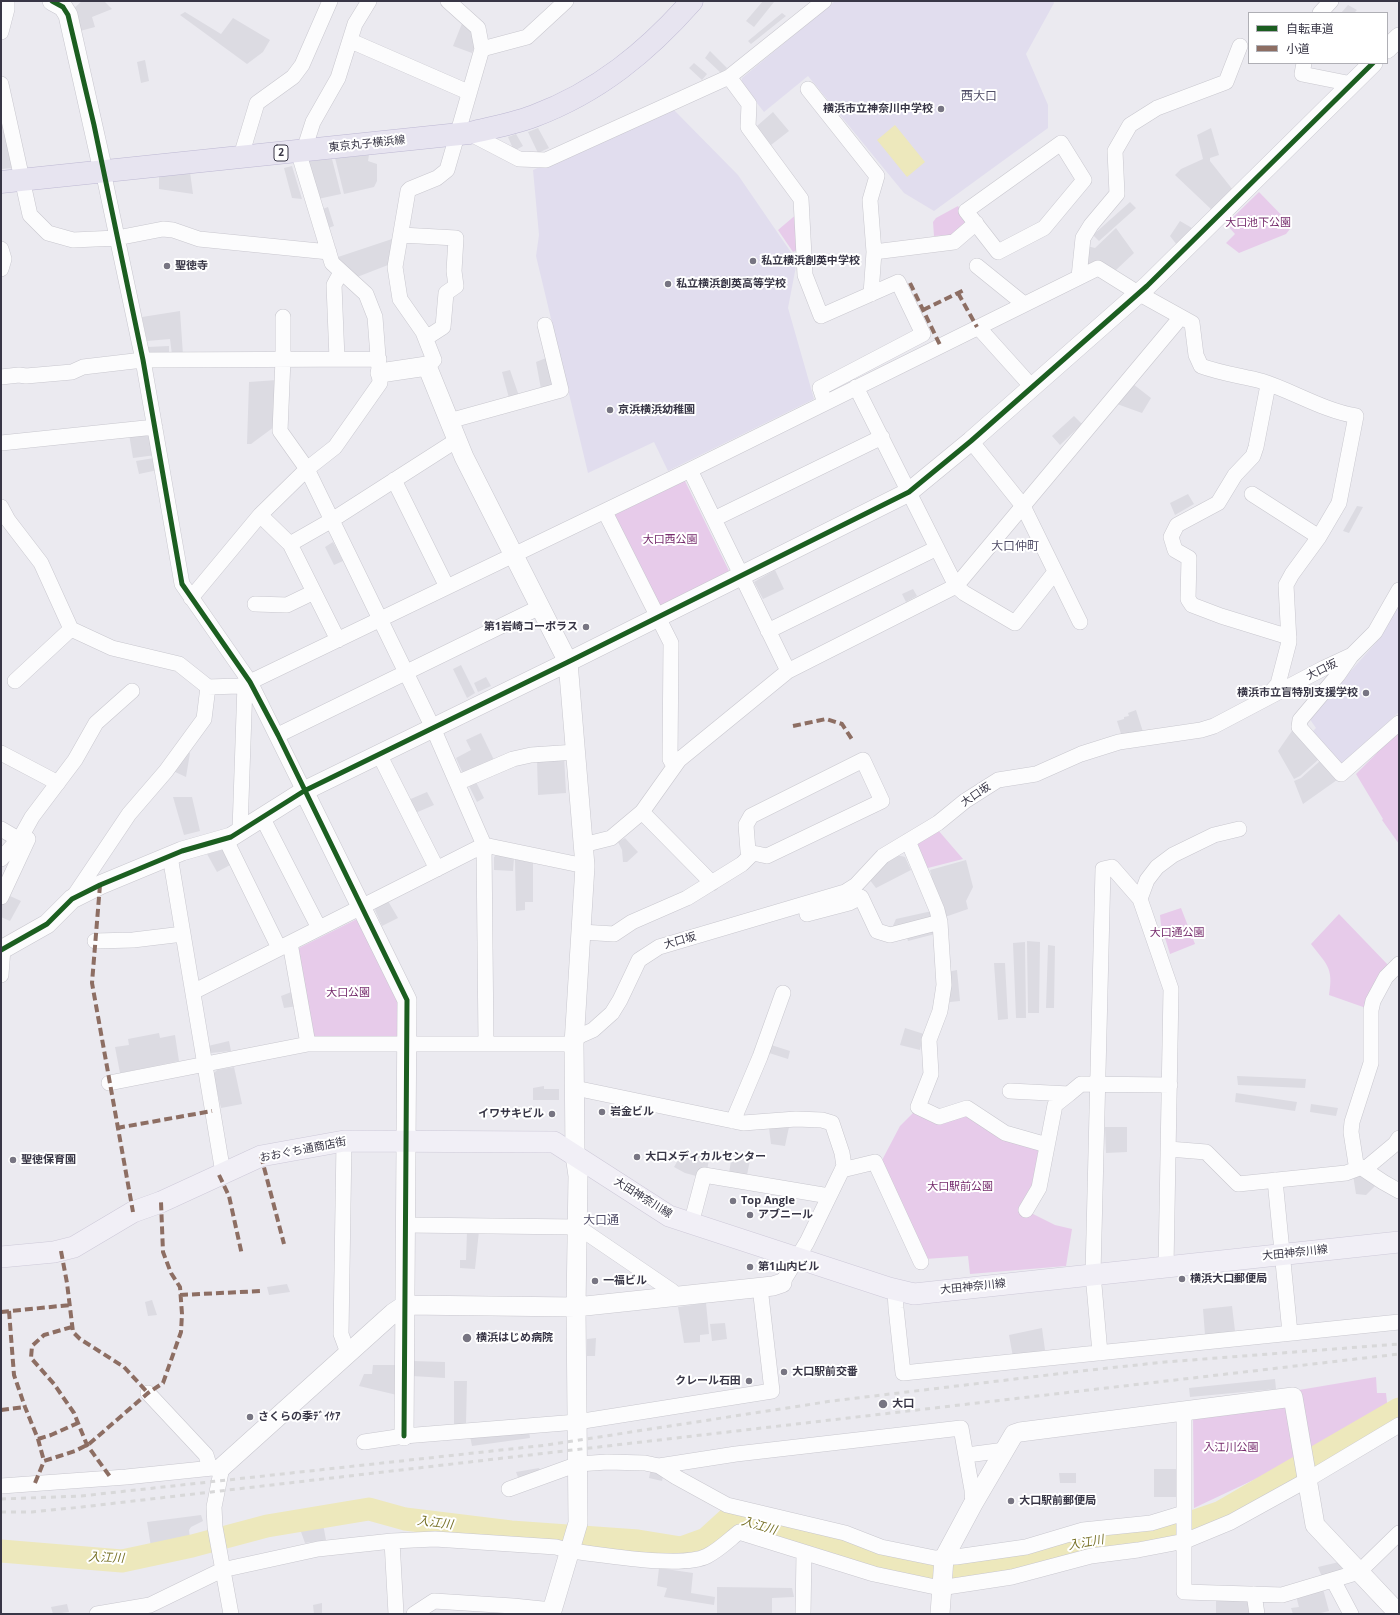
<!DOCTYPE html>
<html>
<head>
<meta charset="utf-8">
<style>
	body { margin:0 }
	#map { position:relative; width:1400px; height:1615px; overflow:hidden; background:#ebeaf0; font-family:"Open Sans","Noto Sans JP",sans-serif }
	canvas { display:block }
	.frame { position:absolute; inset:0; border:2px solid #383646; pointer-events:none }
	.legend { position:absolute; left:1248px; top:12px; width:140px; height:52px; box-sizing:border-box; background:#fff; border:1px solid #afafb5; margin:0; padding:5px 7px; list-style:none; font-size:12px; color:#383646 }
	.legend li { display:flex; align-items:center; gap:8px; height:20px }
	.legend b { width:20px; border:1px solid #afafb5 }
</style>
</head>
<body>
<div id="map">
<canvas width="1400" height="1615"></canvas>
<div class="frame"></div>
<ul class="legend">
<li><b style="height:5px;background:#1b5e20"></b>自転車道</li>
<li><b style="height:5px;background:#8d6e63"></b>小道</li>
</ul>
</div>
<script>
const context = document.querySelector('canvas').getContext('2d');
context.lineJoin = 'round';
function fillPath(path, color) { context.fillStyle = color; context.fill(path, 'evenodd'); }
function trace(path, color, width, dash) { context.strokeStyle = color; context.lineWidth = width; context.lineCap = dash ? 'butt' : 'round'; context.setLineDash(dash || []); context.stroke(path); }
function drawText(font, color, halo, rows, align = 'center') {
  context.font = font + ' "Open Sans","Noto Sans JP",sans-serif'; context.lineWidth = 4; context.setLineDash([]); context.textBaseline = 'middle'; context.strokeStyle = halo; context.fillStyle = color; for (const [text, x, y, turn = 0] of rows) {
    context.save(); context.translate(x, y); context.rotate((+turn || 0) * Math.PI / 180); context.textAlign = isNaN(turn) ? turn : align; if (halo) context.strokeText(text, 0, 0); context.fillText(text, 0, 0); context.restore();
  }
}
fillPath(new Path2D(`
	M835,1H1053L1054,3L1026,54L1048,105V128L934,211L904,193L808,76L764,112L741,83L742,78Z
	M673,109L738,175L797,261L788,308L814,399L668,471L654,442L588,473L536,256L539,235L533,170Z
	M1399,603V712L1341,766L1311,733L1316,728L1309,718L1380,638Z`), '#e1ddee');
fillPath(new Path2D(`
	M1259,192L1290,224V229L1286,234L1239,253L1226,243L1235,234L1226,224Z
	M958,206L966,218V223L951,235L934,236L933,222L936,218Z
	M798,213L800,248L793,252L778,230Z
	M684,479L729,571L659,607L612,513Z
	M1399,729V844L1382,820L1383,819L1356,774L1377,753V748Z
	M938,830L963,859L924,869L917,843Z
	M1181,908L1195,944L1170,954L1161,925L1160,915Z
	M1339,914L1389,966L1377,977L1366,1008L1329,995C1334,967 1326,964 1311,944Z
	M359,918L400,1003L398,1038L312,1037L297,949Z
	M915,1111L968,1112L993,1134L1039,1146L1033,1183L1019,1207L1055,1225L1072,1229L1066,1266L970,1274L968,1256L925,1259L880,1164L900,1126Z
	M1376,1377L1377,1393H1386L1388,1411L1309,1455L1299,1390Z
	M1285,1404L1298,1459L1194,1508L1193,1416Z`), '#e7cbea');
fillPath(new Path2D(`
	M82,1H104L112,9L92,17L95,27L80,31L73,9Z
	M763,1L774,2L754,27L746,21Z
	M1348,5L1357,10L1354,13H1341Z
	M185,12L221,34L233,18L270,40L263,52L247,64L180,15Z
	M782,13L786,16L751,44L748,41Z
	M463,21L472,30L476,43L472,53L453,46Z
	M710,51L727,68L721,73L705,58Z
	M145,60L149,81L141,83L137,62Z
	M694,63L707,74L702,80L689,68Z
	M1,104L14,168L1,169Z
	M773,112L789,131L771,145L757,126Z
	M538,128L549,148L538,153L528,132Z
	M1211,128L1219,155L1210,158V161L1233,190L1213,211L1175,175L1181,169L1203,159L1197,135Z
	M516,134L523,146L514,151L508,137Z
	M369,155L368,161L377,164V181L374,187L344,194L335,158Z
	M332,159L341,194L318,199L306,161Z
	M292,166L302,199L292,198L284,168Z
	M190,172L193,194L159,189V175Z
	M1130,202L1136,208L1099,241L1093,235Z
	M328,207L334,226L325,229L320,210Z
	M1180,221L1192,228L1177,245L1170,236Z
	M1116,228L1134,253L1116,270L1097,260L1082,267L1087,246L1095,248Z
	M392,239L388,265L352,279L335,258Z
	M180,311L183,355H172L170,339L147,341L142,317Z
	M169,346V355L149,356L147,347Z
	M546,358L554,382L552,386L541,389L536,362Z
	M510,370L519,396L509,398L502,372Z
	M277,380L274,427L251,444H247L249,382Z
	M1133,384L1151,398L1142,413L1117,404Z
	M1074,416L1082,424L1060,445L1052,436Z
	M151,431L156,455L133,458L129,434Z
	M154,458L158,470L139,474L136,461Z
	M1188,494L1194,504L1175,515L1170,503Z
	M1357,506L1363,507L1349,533L1343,531Z
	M333,542L343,561L334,565L325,547Z
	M775,570L784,589L763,599L754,582Z
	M913,589L917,596L906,602L902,594Z
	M461,665L475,693L467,698L453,669Z
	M486,677L491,686L478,692L474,683Z
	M1136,710L1144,735L1122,737L1117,721L1124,719V717L1129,716L1128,713Z
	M1294,728L1319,759L1300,776L1294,779L1278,751Z
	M481,733L495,762L464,776L456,758L471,750L466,740Z
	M187,752L190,753L186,777L173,771Z
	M564,756L566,793L538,795L537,759Z
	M1320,761L1337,780L1303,804L1294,781L1301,778Z
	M475,780L484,798L477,802L468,784Z
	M427,792L434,805L413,814L406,801Z
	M173,797H192L200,831L184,835Z
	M625,838L638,852L627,862H623L622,850L618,842Z
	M225,849L232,864L217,872L207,854Z
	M497,854L514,858L513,871L494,870V857Z
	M897,855L905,857L911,870L876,888L869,879L882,865Z
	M515,859L533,863V902H525V910L516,911Z
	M966,860L973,887L966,901L968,909L945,917L936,896L930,870Z
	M10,896L21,901L10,921L1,917V904L3,900Z
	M388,901L398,918L382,926L375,910L377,906Z
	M932,911L931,919L891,930L896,919Z
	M933,927L935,934L908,941L906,934Z
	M1027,941L1040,942L1039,1013H1028Z
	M1025,942L1026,1018H1016L1013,943Z
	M1048,945L1055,946L1054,1008H1046Z
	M994,963H1005L1008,1019L998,1020Z
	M957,970L960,1001L950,1002L947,972Z
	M294,991L298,1006L284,1008L281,996Z
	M905,1028L924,1034L920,1050L900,1045Z
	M159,1033L160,1038L175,1035L179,1061L120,1073L115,1047L129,1045L128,1039Z
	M229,1041L231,1051L211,1053L208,1046Z
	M768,1044L790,1051L788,1059L766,1052Z
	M234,1067L242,1104L221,1108L213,1074L217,1070Z
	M1237,1076L1306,1079L1305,1088L1238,1085Z
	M544,1086V1089H559V1100H533V1088Z
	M1236,1093L1297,1102L1295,1111L1235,1102Z
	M1311,1104L1338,1108L1336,1116L1310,1112Z
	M789,1127L785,1146L771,1144L769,1128Z
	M1105,1127H1127V1152L1106,1153Z
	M682,1153L710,1155L707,1170L700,1177L685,1173L674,1167Z
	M732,1155H751L747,1175L729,1173Z
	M1359,1174L1376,1185L1366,1195L1356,1194L1353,1175Z
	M467,1231H479L475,1269L460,1268V1260H466Z
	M287,1284L290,1292L269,1295L267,1287Z
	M152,1300L157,1315L148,1316L145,1302Z
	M706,1303L709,1334L700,1335V1342L684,1343L678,1307Z
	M1232,1306L1235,1331L1205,1335L1203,1309Z
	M725,1323L727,1339L712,1341L710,1324Z
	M1042,1328L1045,1350L1013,1357L1009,1335Z
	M596,1338L595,1356H587V1339Z
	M412,1361L445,1362V1378L412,1376Z
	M373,1365H396L397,1395L359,1386L364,1374H372Z
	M1275,1379L1276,1389L1190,1397L1189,1388Z
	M454,1381H467L466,1424L454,1425Z
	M529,1430L530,1438L472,1446L470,1436Z
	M539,1468L541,1473L519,1480L516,1472Z
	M651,1468L664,1473L662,1481L649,1478Z
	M1154,1469H1179L1177,1497H1154Z
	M1059,1473H1076V1483H1060Z
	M201,1515L203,1521L191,1527L189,1530L190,1539L151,1547L147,1522Z
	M323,1524L326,1540L305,1543L300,1529Z
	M1339,1562L1343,1571L1322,1577L1318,1567Z
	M659,1568L693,1573L691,1593L715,1597L714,1605L664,1597L667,1588L657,1586Z
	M717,1587L792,1588L794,1597L772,1598V1613L717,1614Z
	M1323,1589L1329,1611L1317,1614H1293L1291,1608L1299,1607L1296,1596Z
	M1249,1600L1251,1614H1216V1601Z
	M322,1603V1614H314L313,1605Z
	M67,1604L69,1612L53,1614L51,1607Z`), '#dcdbe2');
fillPath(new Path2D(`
	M895,125L925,162L907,177L877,140Z`), '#ede8bc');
trace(new Path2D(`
	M1,1551L122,1561L192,1546L267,1526L369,1509L405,1519L511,1532L638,1541L681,1548L706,1539L729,1518L880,1561L946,1571L974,1567L1026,1559L1080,1542L1160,1533L1221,1512L1399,1409`), '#ede8bc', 23);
const minor = new Path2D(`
	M1320,13L1331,1
	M1,32L7,9V1
	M351,41L468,92
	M482,49L527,37L566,1
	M1304,63L1302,74L1352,84
	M729,77L749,104L748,127L801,199L805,275L821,316L898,282L923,334L820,388L825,403
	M1,84L30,215L48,233L73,240L117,238L163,229L173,230L199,239L329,252
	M808,89L877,176L870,200L874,252L871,294
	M469,133L519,159L546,160L729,77L824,1
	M1061,143L1084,180L1044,228L998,252L966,211Z
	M304,150L313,122L338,78L355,24L369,1
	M241,156L257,103L293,77L302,65L330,1
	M103,171L143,360L182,584L250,682L304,791
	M401,235L456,238L454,271L456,286L446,293L443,327L426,338
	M1,249L4,259L1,269
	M874,252L954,242L976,223
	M977,266L1024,304
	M1079,277L1083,238L1091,225L1117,194L1115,151L1130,125L1157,108L1226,82L1240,46
	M283,317V359L280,431L307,469L433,728L484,845L486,1044
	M978,327L1032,387
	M337,359L334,285L341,272
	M427,366L434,360L423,332L400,299L395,267L408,191L410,189L437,178L447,170L482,49L478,28L448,1
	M1,377L19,375L26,376L72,372L83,367L143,360L379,359
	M1268,385L1256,447L1253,456L1235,475L1218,503L1177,525L1171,537L1175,550L1189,558L1188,599L1192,605L1221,616L1289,637
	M856,387L956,586L964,593L1015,623L1055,572
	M449,421L561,390L545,325
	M971,441L1023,506L1080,622
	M1,443L155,427
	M690,470L788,671
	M394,480L447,587
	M1252,494L1319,537
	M1,507L8,520L41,563L71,629L112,648L179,664L208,687L204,719L166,771L129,814L72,899
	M605,512L671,643L670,759L674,766
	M260,515L290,544L338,640
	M714,519L882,437
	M290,544L332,520L457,440
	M191,598L260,515L307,469L335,447L380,383L375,317L366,294L332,263L298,151
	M255,604L287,605L314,592
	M768,631L937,548
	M1351,656L1338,675L1300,720L1299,727L1341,774L1399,723
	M15,681L71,629
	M208,687L239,686L250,682L690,470L1098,268L1138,293L1192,323L1196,355L1201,366C1220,373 1241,376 1261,381C1293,391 1322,410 1356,416L1339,503L1319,537L1292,574L1286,585L1289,642L1278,684L1266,698
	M278,735L540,607
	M1,753L58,783
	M379,754L437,869
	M457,783L513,759L531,755L576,752
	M642,812L712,883
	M262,817L319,928
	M1,829L18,839
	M240,830L245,684
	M225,838L279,948
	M908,841L937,910L940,922L944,985L940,1011L929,1040L931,1074L918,1107L939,1117L967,1108L1005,1133L1047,1145
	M583,845L611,838L642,812L679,760L788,671L956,586L1181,317
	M170,856L223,1173
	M1,859L22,835L32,817L75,760L96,723L132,691
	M1,897L28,839L22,835
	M1140,899L1147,880L1157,867L1173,855L1214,835L1239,829
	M807,914L849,903L861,897L877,931L890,935L940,922
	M581,932L614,934L632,922L687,898L742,864L753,853L767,856L882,801L863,760L751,816L746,825L748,851L753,853
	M95,941L133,940L183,934
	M290,943L308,1044
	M1399,964L1386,977L1373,1001L1371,1010V1063L1352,1122L1351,1132L1356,1164L1383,1182L1399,1191
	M1,975L3,948
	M193,992L484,845L585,866
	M575,1038L593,1030L612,1013L620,1000L639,960L659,947L845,892L856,885L883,856L938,823L965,801L998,780L1036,774L1081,754L1119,742L1201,730L1214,726L1324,668L1352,655L1375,632L1399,590
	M109,1083L308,1044H574
	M575,1088L743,1123L796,1119L822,1120L832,1123L842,1153L844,1166L807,1242L782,1283
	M1010,1091L1069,1094L1081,1084L1170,1085
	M733,1121L760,1057L783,993
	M344,1141L341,1334L348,1353
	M1169,1149L1206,1152L1238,1184L1346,1173L1362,1167
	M1365,1169L1395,1144L1399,1138
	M842,1170L875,1162L921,1262
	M1275,1180L1290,1333
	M1026,1210L1039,1188L1055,1105L1069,1094
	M691,1224L704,1175L829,1196
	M406,1225L578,1227L672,1291L674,1296
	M895,1290L896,1308L903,1373L1399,1322
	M1100,1353L1093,1274L1103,869L1112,867L1140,899L1171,989L1166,1266
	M148,1393L206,1455L210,1468
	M1184,1410V1592L1282,1595L1359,1572L1399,1533
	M364,1442L404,1436L577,1422L772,1391L760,1287
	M967,1455L1005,1450
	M659,1466L736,1454L961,1428L972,1490L973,1504
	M1,1486L126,1477L222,1467L214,1507L215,1527L231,1614
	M509,1489L578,1464L607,1462L645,1463L659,1466L676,1477L727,1505L845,1533L881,1547L935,1558L956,1557L1026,1547L1083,1530L1151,1523L1184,1513
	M392,1541L396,1614
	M1333,1580L1351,1614
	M1254,1594L1257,1614
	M97,1614L150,1605L222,1570L318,1549L392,1541L435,1539L556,1547L570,1551C601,1554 681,1569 707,1556C719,1550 729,1540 739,1532L874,1574L940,1588L1012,1577L1091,1556L1138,1550L1185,1541L1231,1522L1307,1480L1399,1425
	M414,1614L434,1601L513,1606L552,1610
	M803,1614L804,1553`);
const tertiary = new Path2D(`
	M52,1L63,7L68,15L103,171
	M1387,49L1399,37
	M380,373L427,366L464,457L568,662L585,866L574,1044L575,1155L578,1176L576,1307L578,1523L551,1614
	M304,791L407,1000L404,1436
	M1,950L47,924L72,899L100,885L182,851L231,837L304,791L568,662L909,492L971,441L1147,286L1373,63
	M222,1467L393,1313L405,1305L576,1307L773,1286L782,1283
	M940,1614L944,1558L973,1504L1014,1434L1020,1432C1111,1421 1202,1408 1293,1397L1315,1525L1399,1614`);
const secondary = new Path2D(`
	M1,1257L54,1252L74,1247L133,1212L161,1202L261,1156L344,1141L554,1142L669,1216L889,1288L914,1294L1399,1242`);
const primary = new Path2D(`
	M1,182L469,133C491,128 513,124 534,116C598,92 647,52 692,1`);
trace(minor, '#c8c7ce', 16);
trace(tertiary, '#c8c7ce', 20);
trace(secondary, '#cdc9d8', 22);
trace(primary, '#bdb8d2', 23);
trace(minor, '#fcfcfd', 15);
trace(tertiary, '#fcfcfd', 19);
trace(secondary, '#f1eff6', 21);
trace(primary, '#e7e4f0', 22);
trace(new Path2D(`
	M1,1499L81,1496L547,1445L832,1401L1090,1370L1165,1362L1399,1344
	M1,1512H32L82,1507L1399,1354`), '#d8d8d9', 3, [5, 5]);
trace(new Path2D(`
	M910,283L940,345
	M958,293L977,327
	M923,310L964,290
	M793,726L826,719L842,724L853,741
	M100,885L92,983L133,1212
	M117,1128L212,1111
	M261,1156L284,1244
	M219,1175L229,1196L242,1255
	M61,1251L67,1283L73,1332L80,1339L124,1367L148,1393
	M180,1295L261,1291
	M9,1311L14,1375L25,1407L38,1439L44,1461
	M1,1312L70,1305
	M72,1327L44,1335L32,1346L31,1358L54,1384L74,1413L87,1445L111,1478
	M1,1410L25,1407
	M38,1439L51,1435L78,1423
	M35,1483L44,1461L75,1451L89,1444L148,1393L163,1383L181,1332L182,1314L180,1287L171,1273L163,1252L161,1202`), '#8d6e63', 4, [8, 4]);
trace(new Path2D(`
	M52,1L63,7L68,15L94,125L143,360L182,584L250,682L278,735L407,1000L404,1436
	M1,950L47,924L72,899L100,885L182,851L231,837L304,791L568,662L909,492L971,441L1147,286L1373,63`), '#1b5e20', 5);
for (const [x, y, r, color] of [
	[941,109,4,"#777582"],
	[753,261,4,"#777582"],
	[167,266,4,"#777582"],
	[668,284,4,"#777582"],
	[610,410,4,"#777582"],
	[586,627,4,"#777582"],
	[1366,693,4,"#777582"],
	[602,1112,4,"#777582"],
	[552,1114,4,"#777582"],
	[637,1157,4,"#777582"],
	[13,1160,4,"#777582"],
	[733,1201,4,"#777582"],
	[750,1215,4,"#777582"],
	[750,1267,4,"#777582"],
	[1182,1279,4,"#777582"],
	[595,1281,4,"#777582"],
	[467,1338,5,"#777582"],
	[784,1372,4,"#777582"],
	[749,1381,4,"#777582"],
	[883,1404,5,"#777582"],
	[250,1417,4,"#777582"],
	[1011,1501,4,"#777582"]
]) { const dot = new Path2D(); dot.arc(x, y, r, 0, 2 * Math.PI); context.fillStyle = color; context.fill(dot); trace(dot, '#fff', 1.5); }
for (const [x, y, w] of [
	[281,153,14]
]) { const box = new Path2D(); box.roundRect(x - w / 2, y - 8, w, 16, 3); context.fillStyle = '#fff'; context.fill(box); trace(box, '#383646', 1); }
drawText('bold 10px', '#383646', null, [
	["2",281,153]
]);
drawText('bold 11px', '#383646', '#fff', [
	["横浜市立神奈川中学校",933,109,"right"],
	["私立横浜創英中学校",761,261],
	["聖徳寺",175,266],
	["私立横浜創英高等学校",676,284],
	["京浜横浜幼稚園",618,410],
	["第1岩崎コーポラス",578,627,"right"],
	["横浜市立盲特別支援学校",1358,693,"right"],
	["岩金ビル",610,1112],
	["イワサキビル",544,1114,"right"],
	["大口メディカルセンター",645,1157],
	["聖徳保育園",21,1160],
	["Top Angle",741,1201],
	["アブニール",758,1215],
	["第1山内ビル",758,1267],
	["横浜大口郵便局",1190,1279],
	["一福ビル",603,1281],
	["横浜はじめ病院",476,1338],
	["大口駅前交番",792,1372],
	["クレール石田",741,1381,"right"],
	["大口",892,1404],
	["さくらの季ﾃﾞｲｹｱ",258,1417],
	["大口駅前郵便局",1019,1501]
], 'left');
drawText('11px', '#383646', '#fff', [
	["東京丸子横浜線",367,144,-6],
	["大口坂",1322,670,-26],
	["大口坂",976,795,-34],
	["大口坂",680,941,-16],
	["おおぐち通商店街",303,1150,-11],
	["大田神奈川線",643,1198,32],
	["大田神奈川線",1295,1253,-6],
	["大田神奈川線",973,1287,-6]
]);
drawText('11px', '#762c6d', '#fff', [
	["大口池下公園",1258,223],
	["大口西公園",670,540],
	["大口通公園",1177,933],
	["大口公園",348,993],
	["大口駅前公園",960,1187],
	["入江川公園",1231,1448]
]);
drawText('12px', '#514e68', '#fff', [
	["西大口",979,97],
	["大口仲町",1015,547],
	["大口通",601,1221]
]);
drawText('italic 12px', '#777127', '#fff', [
	["入江川",435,1523,7],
	["入江川",759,1526,16],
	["入江川",1086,1543,-10],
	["入江川",106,1558,2]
]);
</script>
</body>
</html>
